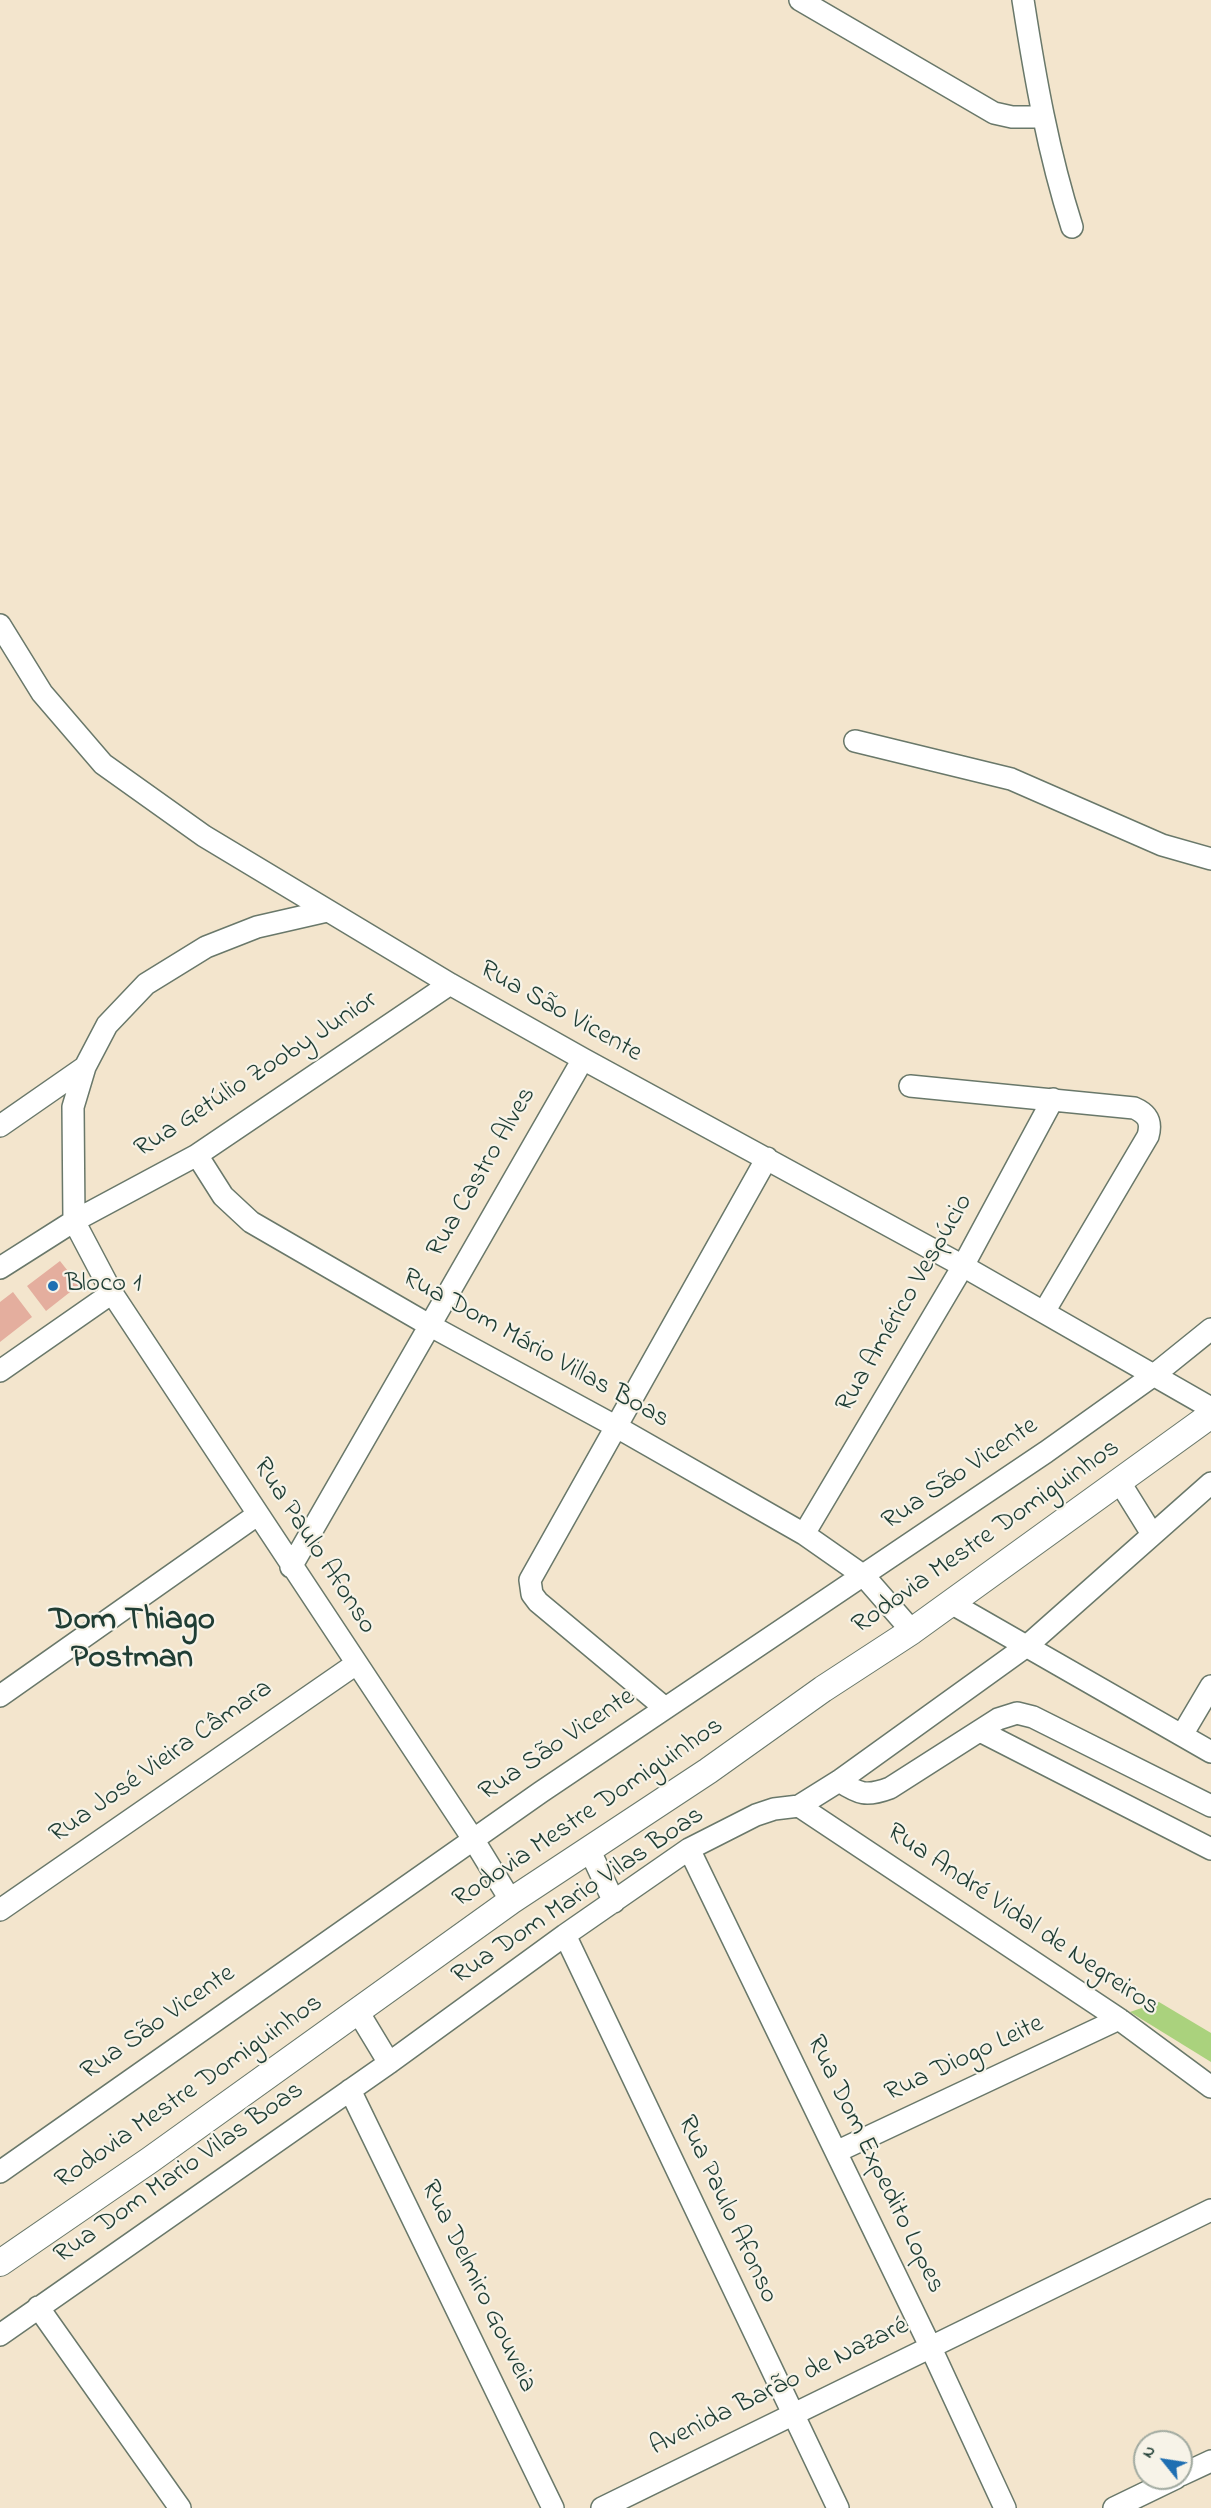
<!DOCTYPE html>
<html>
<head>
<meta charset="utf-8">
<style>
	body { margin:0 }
	#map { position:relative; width:1211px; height:2508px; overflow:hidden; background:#f3e5cd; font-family:"Indie Flower",sans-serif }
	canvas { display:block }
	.north { position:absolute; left:1133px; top:2430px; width:60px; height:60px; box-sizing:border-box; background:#f7f3e8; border:2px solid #a1aaa0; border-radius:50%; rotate:300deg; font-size:16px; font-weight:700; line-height:24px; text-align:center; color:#1f3d34 }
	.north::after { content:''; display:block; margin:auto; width:21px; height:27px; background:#1f6fb2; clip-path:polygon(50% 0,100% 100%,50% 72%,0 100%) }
</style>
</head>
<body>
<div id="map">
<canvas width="1211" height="2508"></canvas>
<div class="north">N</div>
</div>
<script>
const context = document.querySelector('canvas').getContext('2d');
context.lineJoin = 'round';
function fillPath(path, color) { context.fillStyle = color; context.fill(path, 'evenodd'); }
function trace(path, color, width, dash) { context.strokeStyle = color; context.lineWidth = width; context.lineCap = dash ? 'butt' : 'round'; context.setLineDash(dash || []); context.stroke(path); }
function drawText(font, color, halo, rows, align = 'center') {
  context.font = font + ' "Indie Flower",sans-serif'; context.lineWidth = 4.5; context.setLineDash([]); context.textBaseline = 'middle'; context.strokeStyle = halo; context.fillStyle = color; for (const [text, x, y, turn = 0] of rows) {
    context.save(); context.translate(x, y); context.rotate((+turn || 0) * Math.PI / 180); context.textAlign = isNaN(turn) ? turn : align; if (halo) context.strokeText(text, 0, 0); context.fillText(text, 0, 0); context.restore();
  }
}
fillPath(new Path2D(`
	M1159,2002L1211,2033V2062L1130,2012Z`), '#aad27d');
fillPath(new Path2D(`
	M60,1261L79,1285L46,1311L27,1286Z
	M13,1292L32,1317L0,1342V1302Z`), '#e4ae9e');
const minor = new Path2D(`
	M800,0L994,113L1012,117H1042
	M1023,0C1035,77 1048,152 1072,227
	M0,625L42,693L103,764L204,836L450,984L583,1059L963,1266L1211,1408
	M855,741L1011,779L1162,845L1211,859
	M327,911L257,927L206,947L146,984L107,1025L85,1067L73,1107L74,1221L112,1293L473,1839L511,1901
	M910,1086L1134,1108C1148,1114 1152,1122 1148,1136L1044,1312
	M0,1126L85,1067
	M197,1155L223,1196L251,1222L429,1325L615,1426L804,1534L864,1576L912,1631
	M0,1268L74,1221L197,1155L450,984
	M0,1371L112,1293
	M1119,1481L1152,1534
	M804,1534L963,1266L1053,1099
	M291,1567L583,1059
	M951,1603L1211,1752
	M0,1696L257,1515
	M665,1708L538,1602L532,1594L530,1580L767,1158
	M980,1731L1211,1849
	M1182,1735L1211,1686
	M839,1781C859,1794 866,1797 890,1788L998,1719L1017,1713L1033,1717L1211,1806
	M799,1806L1119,2019L1211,2087
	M589,1849L614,1902
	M689,1849L930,2346L1005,2508
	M0,1910L356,1664
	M565,1935L838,2508
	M357,2010L389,2063
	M350,2090L553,2508
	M836,2152L1119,2019
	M0,2172L541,1792L1046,1452L1154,1375L1211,1329
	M38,2307L180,2508
	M0,2335L389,2063L565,1935L689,1849L756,1815L774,1809L799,1806L839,1781L1028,1645L1211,1483
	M1181,2475L1211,2461
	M602,2508L1211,2210
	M1114,2508L1176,2478`);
const major = new Path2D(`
	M0,2263L150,2160L511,1901L708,1771L823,1689L912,1631L1211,1415`);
trace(minor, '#69786a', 24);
trace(major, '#69786a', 28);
trace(minor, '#fff', 21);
trace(major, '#fff', 26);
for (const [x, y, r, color] of [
	[53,1286,6,"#1f6fb2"]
]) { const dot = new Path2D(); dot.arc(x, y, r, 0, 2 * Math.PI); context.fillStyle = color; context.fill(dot); trace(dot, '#f7f3e8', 2); }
drawText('27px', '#1f3d34', '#f7f3e8', [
	["Rua São Vicente",560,1013,29],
	["Rua Getúlio Zooby Junior",257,1076,-33],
	["Rua Castro Alves",483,1173,-60],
	["Rua Américo Vespúcio",906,1304,-60],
	["Rua Dom Mário Villas Boas",535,1350,29],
	["Rua São Vicente",961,1475,-34],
	["Rodovia Mestre Domiguinhos",987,1538,-35],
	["Rua Paulo Afonso",313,1547,57],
	["Rua São Vicente",558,1746,-34],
	["Rua José Vieira Câmara",162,1763,-35],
	["Rodovia Mestre Domiguinhos",589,1814,-34],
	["Rua Dom Mario Vilas Boas",579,1897,-34],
	["Rua André Vidal de Negreiros",1022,1921,34],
	["Rua São Vicente",159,2024,-35],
	["Rua Diogo Leite",965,2060,-25],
	["Rodovia Mestre Domiguinhos",190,2093,-35],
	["Rua Dom Expedito Lopes",874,2165,64],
	["Rua Dom Mario Vilas Boas",180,2174,-35],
	["Rua Paulo Afonso",726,2210,65],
	["Rua Delmiro Gouveia",477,2287,64],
	["Avenida Barão de Nazaré",780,2388,-26]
]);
drawText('27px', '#1f3d34', '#f7f3e8', [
	["Bloco 1",65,1286]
], 'left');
drawText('bold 33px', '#1f3d34', '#f7f3e8', [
	["Dom Thiago",132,1623],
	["Postman",132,1661]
]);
</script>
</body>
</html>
